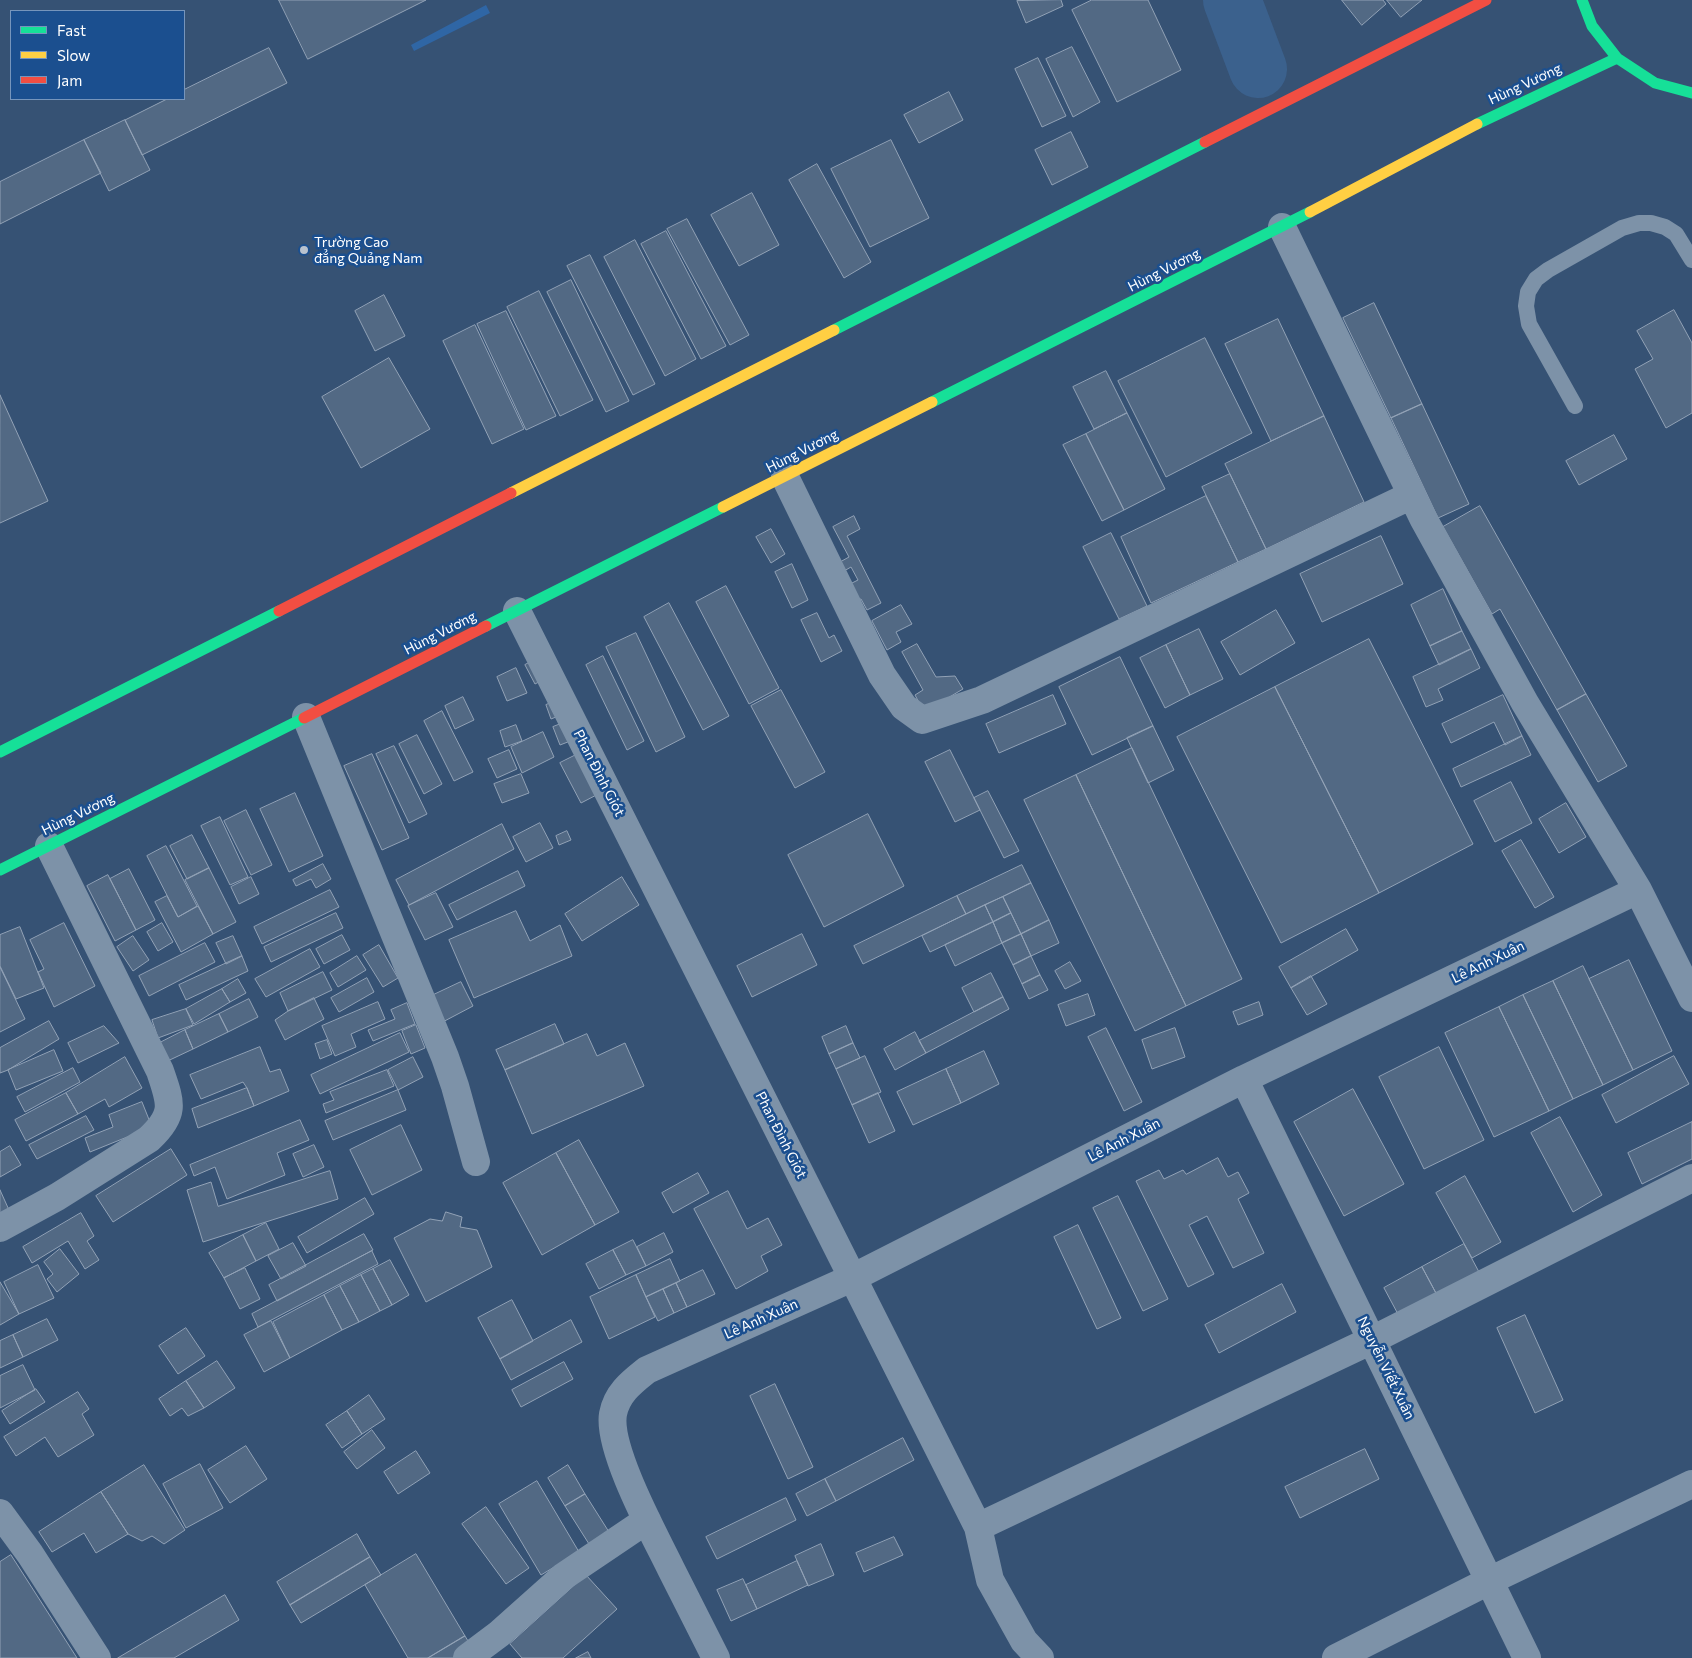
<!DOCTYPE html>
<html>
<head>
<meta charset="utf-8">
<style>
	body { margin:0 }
	#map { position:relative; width:1692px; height:1658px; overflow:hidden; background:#365274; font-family:Commissioner,sans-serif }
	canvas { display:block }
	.legend { position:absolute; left:10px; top:10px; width:175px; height:90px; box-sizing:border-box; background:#1b4f8f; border:1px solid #7695bc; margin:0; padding:6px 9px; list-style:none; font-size:15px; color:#fff }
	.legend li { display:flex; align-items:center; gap:10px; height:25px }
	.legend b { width:25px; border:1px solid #7695bc }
</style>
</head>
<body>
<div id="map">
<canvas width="1692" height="1658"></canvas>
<ul class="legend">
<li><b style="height:6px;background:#16e098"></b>Fast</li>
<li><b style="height:6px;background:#ffcf43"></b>Slow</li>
<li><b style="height:6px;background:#f24e42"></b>Jam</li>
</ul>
</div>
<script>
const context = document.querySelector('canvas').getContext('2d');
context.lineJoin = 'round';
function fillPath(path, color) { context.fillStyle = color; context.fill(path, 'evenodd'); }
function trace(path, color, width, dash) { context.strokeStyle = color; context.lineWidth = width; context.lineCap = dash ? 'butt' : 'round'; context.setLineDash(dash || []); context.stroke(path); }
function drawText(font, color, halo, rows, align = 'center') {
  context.font = font + ' Commissioner,sans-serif'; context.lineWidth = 5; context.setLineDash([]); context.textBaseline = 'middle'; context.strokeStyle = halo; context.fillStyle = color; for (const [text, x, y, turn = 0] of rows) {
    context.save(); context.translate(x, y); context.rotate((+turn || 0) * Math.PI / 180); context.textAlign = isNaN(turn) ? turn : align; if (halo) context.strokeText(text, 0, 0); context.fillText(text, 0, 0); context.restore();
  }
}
fillPath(new Path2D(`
	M486,5L490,13L414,51L411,45Z`), '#2f66a5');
trace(new Path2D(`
	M1232,0L1258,69`), '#3b618d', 58);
const building = new Path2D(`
	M279,0H426L308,59Z
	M1061,0L1063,6L1026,23L1017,1Z
	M1092,0H1148L1181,70L1117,102L1072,10Z
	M1342,0H1383L1386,4L1362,25Z
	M1387,0H1422L1401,17Z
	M1072,47L1100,102L1073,117L1046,59Z
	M269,48L287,83L142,155L125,120L167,99H184V90Z
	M1038,58L1066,116L1042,127L1015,69Z
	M949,92L963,120L919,143L904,115Z
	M125,120L150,170L109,191L84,140Z
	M1071,132L1088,167L1052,185L1035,150Z
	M84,140L101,173L0,224V182Z
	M891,140L929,218L870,247L831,169Z
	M817,164L871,262L844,278L789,180Z
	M752,193L779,245L739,266L711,215Z
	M687,219L749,335L730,345L667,229Z
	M666,231L726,346L701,359L641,244Z
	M635,240L696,359L665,376L604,257Z
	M590,255L655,384L633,395L567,266Z
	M571,280L629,401L606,412L547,292Z
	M539,291L593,400L560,416L507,307Z
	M384,295L405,336L375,351L355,311Z
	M1374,303L1422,404L1391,418L1343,318Z
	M1674,310L1692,343V413L1666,428L1635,369L1653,359L1637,331Z
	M506,311L556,416L526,430L477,324Z
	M1278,319L1324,416L1271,441L1225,344Z
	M475,325L524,429L492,444L443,341Z
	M1205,338L1252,433L1166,477L1118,381Z
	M389,358L430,429L361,468L322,397Z
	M1106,371L1127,413L1094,429L1073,387Z
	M0,395L48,501L0,523Z
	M1422,404L1469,504L1438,518L1391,418Z
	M1127,413L1165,489L1124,510L1086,434Z
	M1324,416L1364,502L1266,549L1225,464Z
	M1086,434L1124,510L1102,521L1063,445Z
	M1614,435L1627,459L1579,485L1566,461Z
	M1230,474L1266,549L1238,562L1202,487Z
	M1206,496L1238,562L1151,603L1121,537Z
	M1480,506L1586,694L1557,710L1500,609L1492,614L1443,527Z
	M854,516L860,529L847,536L881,603L867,610L861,599L853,601L846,586L858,580L851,567L844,571L840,562L849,557L833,527Z
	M771,529L785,554L771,563L756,537Z
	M1111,533L1147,606L1119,619L1083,547Z
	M1381,536L1403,584L1322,622L1300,574Z
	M792,564L808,600L792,608L775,572Z
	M726,586L779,688L749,704L696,602Z
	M1443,589L1462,631L1430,646L1411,605Z
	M669,603L729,716L703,730L644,617Z
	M901,605L912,624L896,632L901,642L887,650L872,621Z
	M1276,610L1295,643L1240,675L1221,642Z
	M817,613L829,638L834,635L842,651L821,662L801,620Z
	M1199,629L1223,679L1190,695L1166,645Z
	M1462,631L1471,649L1439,665L1430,646Z
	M636,633L685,737L656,752L606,647Z
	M1369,639L1473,844L1379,893L1275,687Z
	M917,644L936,677L955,676L963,689L924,712L915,695L923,690L902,652Z
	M1166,645L1190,695L1165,708L1140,658Z
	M1471,649L1480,668L1438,689L1443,700L1426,707L1413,677Z
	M603,656L644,741L627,750L586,665Z
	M1120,657L1153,726L1092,755L1059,687Z
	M538,658L548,677L535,684L525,665Z
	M516,668L527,693L507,701L497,677Z
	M1275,687L1379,893L1281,943L1177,737Z
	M781,690L825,772L795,788L751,706Z
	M1586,694L1627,766L1598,782L1557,710Z
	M1053,695L1066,724L999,753L986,724Z
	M1503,695L1522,736L1505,745L1494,722L1451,743L1442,724Z
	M463,697L474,720L455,729L445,706Z
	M560,699L566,713L551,719L546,705Z
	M442,711L473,772L454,781L424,721Z
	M571,720L578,738L560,745L553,727Z
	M516,725L522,741L505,747L500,731Z
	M1153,726L1174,770L1148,783L1127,738Z
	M543,732L554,757L522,773L511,747Z
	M417,735L442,784L424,794L399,744Z
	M1522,736L1531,755L1461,787L1453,769Z
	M394,746L427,814L409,823L376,754Z
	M1132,748L1242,979L1186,1006L1076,775Z
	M509,750L517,769L497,778L488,759Z
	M586,750L606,790L581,803L560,763Z
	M950,750L980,810L955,822L925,762Z
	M372,754L409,838L382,850L344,766Z
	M521,774L529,793L502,803L494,784Z
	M1076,775L1186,1006L1135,1031L1024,800Z
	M1511,782L1532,823L1495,842L1474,801Z
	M988,791L1019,851L1004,858L974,798Z
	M295,793L323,856L289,872L260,809Z
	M1566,803L1586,837L1559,853L1539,819Z
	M246,810L272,865L251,875L224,821Z
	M868,814L904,886L824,927L788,855Z
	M220,817L248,877L230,885L201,826Z
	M540,823L553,848L526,862L513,837Z
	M502,824L514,849L409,905L396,880Z
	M567,831L571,840L559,845L556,836Z
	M192,835L209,868L187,879L170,846Z
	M1521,840L1554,897L1535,908L1502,851Z
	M166,846L197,906L178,917L147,856Z
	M323,864L331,879L316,888L311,879L296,886L293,880Z
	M1022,865L1031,883L966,914L957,896Z
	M209,868L236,922L213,934L185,880Z
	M129,869L155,920L136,930L110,879Z
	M518,871L525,886L457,920L449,905Z
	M108,875L136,930L115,941L87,886Z
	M251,877L259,894L239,904L231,887Z
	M622,877L639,905L582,941L565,914Z
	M1031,883L1049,920L1021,934L1003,897Z
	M330,890L339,907L262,944L254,927Z
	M436,893L453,927L425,940L408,906Z
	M167,896L178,917L198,906L213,934L181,952L155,902Z
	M957,896L966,914L863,964L854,946Z
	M1003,897L1011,913L993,922L985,905Z
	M985,905L993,922L930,952L922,936Z
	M516,911L530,941L560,925L572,956L474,998L449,940Z
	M336,913L343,928L271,962L264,947Z
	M1011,913L1021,934L1002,943L993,922Z
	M1049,920L1059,943L1031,956L1021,934Z
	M993,922L1002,943L955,966L945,945Z
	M64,923L95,986L54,1007L38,972L44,969L30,940Z
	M162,923L173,942L158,951L147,932Z
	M20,927L44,988L16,999L0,966V935Z
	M1346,929L1358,950L1291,988L1279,967Z
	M802,934L817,965L752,997L737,966Z
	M1021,934L1031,956L1013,965L1002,943Z
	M342,935L350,950L324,964L316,949Z
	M133,936L149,960L133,971L117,947Z
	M233,936L242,956L226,964L216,943Z
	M205,943L215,962L149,996L139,976Z
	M379,945L398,978L383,987L363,955Z
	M310,949L320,967L266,997L255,979Z
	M242,956L248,971L186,1000L179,985Z
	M357,956L366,970L338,987L330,973Z
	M1031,956L1040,975L1022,984L1013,965Z
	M1629,960L1672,1051L1633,1070L1589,979Z
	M1070,962L1081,981L1065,989L1055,971Z
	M1583,966L1633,1070L1603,1085L1553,981Z
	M0,967L25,1019L0,1032Z
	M323,972L332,990L288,1011L280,993Z
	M991,973L1003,997L974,1012L962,988Z
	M1040,975L1048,990L1029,999L1022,984Z
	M1311,976L1327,1004L1307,1015L1291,988Z
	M367,978L374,992L339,1012L331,998Z
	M238,979L246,993L230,1002L222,989Z
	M1553,981L1603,1085L1573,1099L1523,995Z
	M461,982L473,1006L437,1025L425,999Z
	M222,989L230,1002L194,1024L186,1009Z
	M1088,994L1095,1015L1066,1026L1058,1005Z
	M1523,995L1573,1099L1549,1111L1499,1007Z
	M1003,997L1009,1009L926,1053L919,1041Z
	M314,998L324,1019L285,1040L275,1020L288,1011Z
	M249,999L258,1017L228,1032L219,1014Z
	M378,1002L385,1019L351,1034L356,1047L335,1056L322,1026Z
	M1259,1002L1263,1015L1238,1025L1233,1012Z
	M407,1003L415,1024L373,1041L368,1030L395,1019L391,1010Z
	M1499,1007L1549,1111L1494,1137L1445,1033Z
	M186,1009L193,1025L158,1038L152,1020Z
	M219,1014L228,1032L193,1049L185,1030Z
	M49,1021L59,1039L8,1070L0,1073V1048Z
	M555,1024L564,1044L505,1070L496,1050Z
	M416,1025L425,1048L411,1054L402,1031Z
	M104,1026L119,1043L78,1063L68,1043Z
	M846,1026L853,1043L829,1054L822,1037Z
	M1106,1028L1142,1102L1124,1111L1088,1037Z
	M1175,1028L1185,1057L1152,1069L1142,1040Z
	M185,1030L193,1049L157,1066L148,1049Z
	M915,1032L926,1053L895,1070L884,1049Z
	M400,1033L409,1052L320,1094L311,1075Z
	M587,1034L597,1056L625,1043L644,1086L532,1134L505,1070Z
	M327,1040L332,1054L320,1059L315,1044Z
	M853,1043L860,1058L836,1069L829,1054Z
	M260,1047L270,1072L280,1069L289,1091L254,1106L247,1088L243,1082L201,1099L190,1075Z
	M1439,1047L1484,1140L1424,1169L1379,1077Z
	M54,1050L63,1071L16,1090L8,1070Z
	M984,1051L999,1084L961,1103L946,1069Z
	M865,1056L881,1092L852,1105L836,1069Z
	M1674,1056L1689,1084L1616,1123L1602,1095Z
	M125,1057L142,1088L109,1107L105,1099L78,1114L66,1093Z
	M413,1057L423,1077L398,1090L388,1070Z
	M73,1068L80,1082L25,1112L17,1097Z
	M946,1069L961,1103L913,1125L897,1092Z
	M387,1070L394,1086L326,1113L323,1104L334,1100L330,1092Z
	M247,1088L254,1106L198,1128L192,1109Z
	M1353,1089L1404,1184L1344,1216L1294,1122Z
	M398,1090L406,1110L333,1140L325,1121Z
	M66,1093L78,1114L26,1141L15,1120Z
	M878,1093L895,1131L869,1143L852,1105Z
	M142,1102L152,1127L90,1152L85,1138L113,1127L109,1115Z
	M86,1116L94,1130L37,1159L29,1145Z
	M1560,1117L1602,1195L1573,1212L1531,1133Z
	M300,1120L309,1140L277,1153L285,1175L227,1199L215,1167L194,1176L190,1165Z
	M1692,1122V1159L1642,1184L1628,1153Z
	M401,1125L422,1170L372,1195L350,1150Z
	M579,1140L619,1212L595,1225L556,1153Z
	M314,1145L324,1167L303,1177L293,1154Z
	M10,1146L21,1165L0,1177V1152Z
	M171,1149L187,1175L113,1222L96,1196Z
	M556,1153L595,1225L542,1255L503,1183Z
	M1218,1158L1228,1177L1238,1172L1249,1193L1238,1199L1264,1253L1233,1268L1207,1216L1189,1225L1214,1274L1188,1287L1136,1181L1159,1170L1164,1179L1183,1170L1186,1174Z
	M330,1171L338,1199L203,1242L187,1190L211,1182L218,1206Z
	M698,1173L709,1193L673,1213L662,1193Z
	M1465,1176L1501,1242L1472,1258L1436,1193Z
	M0,1190L9,1210L0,1239Z
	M728,1191L747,1229L768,1218L782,1245L761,1256L768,1271L736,1289L694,1209Z
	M1118,1196L1168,1299L1143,1311L1093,1208Z
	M365,1198L374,1214L307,1253L298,1237Z
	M446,1212L462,1217L460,1227L477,1230L492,1267L426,1302L394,1238L430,1219L442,1221Z
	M81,1213L94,1236L87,1241L99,1260L85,1269L68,1241L32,1263L23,1247Z
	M266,1223L279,1249L256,1261L243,1235Z
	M1078,1225L1121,1318L1097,1329L1054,1237Z
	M664,1233L673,1252L646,1266L637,1247Z
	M364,1234L373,1250L277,1301L269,1285Z
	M243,1235L256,1261L224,1278L209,1253Z
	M633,1240L646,1266L626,1275L613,1250Z
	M293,1243L306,1266L281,1279L268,1256Z
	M1464,1244L1479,1272L1437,1295L1422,1267Z
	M60,1249L79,1274L57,1292L47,1279L53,1274L44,1262Z
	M613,1250L626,1275L599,1289L586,1264Z
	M372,1251L378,1264L258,1327L252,1314Z
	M670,1259L680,1281L646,1297L636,1275Z
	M390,1260L409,1295L392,1305L373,1269Z
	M38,1265L54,1298L19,1314L4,1282Z
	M1422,1267L1437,1295L1399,1316L1384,1288Z
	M245,1268L260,1299L240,1309L224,1278Z
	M373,1269L392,1305L380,1311L361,1275Z
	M703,1270L715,1294L687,1307L676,1283Z
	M361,1275L380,1311L359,1322L340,1286Z
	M636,1275L655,1317L609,1339L590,1297Z
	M0,1282L19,1314L0,1325Z
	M676,1283L687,1307L674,1313L663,1289Z
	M1282,1284L1296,1312L1219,1353L1205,1325Z
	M340,1286L359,1322L342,1330L324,1295Z
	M663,1289L674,1313L658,1321L646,1297Z
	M324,1295L342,1330L290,1358L273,1322Z
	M512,1300L533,1341L500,1359L478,1318Z
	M1525,1315L1563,1400L1535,1413L1497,1328Z
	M47,1319L58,1340L23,1357L13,1335Z
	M571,1320L582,1342L511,1380L500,1359Z
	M271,1321L290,1358L264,1372L244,1335Z
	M186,1328L205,1356L178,1374L159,1346Z
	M13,1335L23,1357L0,1368V1341Z
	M217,1361L235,1388L204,1408L186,1381Z
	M564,1362L573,1379L521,1407L512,1390Z
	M23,1365L35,1390L0,1408V1376Z
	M186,1381L204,1408L188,1416L182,1408L170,1416L159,1399Z
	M775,1384L813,1467L788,1479L750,1396Z
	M36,1389L45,1402L10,1424L2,1411Z
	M78,1392L89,1409L82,1414L94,1435L58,1457L45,1437L16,1456L4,1437Z
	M369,1395L385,1419L362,1434L347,1411Z
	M347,1411L362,1434L342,1448L326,1425Z
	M372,1430L385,1448L357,1469L344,1452Z
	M903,1438L914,1460L836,1501L825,1479Z
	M246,1446L267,1479L230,1503L208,1470Z
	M1365,1449L1379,1479L1300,1518L1285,1487Z
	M416,1451L430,1473L398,1494L384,1472Z
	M200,1464L223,1508L186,1528L163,1484Z
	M144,1465L185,1530L164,1544L152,1536L142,1541L128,1534L101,1492Z
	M568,1465L585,1494L565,1506L548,1478Z
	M825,1479L836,1501L807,1516L796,1494Z
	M537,1481L579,1552L541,1575L499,1504Z
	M101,1492L128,1534L96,1553L84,1533L52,1552L39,1532Z
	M585,1494L609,1532L589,1544L565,1506Z
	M786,1498L796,1520L717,1559L706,1537Z
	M486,1507L529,1568L506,1584L462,1524Z
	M357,1534L370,1557L290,1605L277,1582Z
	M894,1537L903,1555L864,1572L856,1553Z
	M821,1544L834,1575L808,1586L795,1556Z
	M416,1554L465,1636L428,1658H408L365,1585Z
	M11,1555L77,1658H0V1562Z
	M370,1557L381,1575L301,1623L290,1605Z
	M797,1561L808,1585L757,1609L746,1585Z
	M586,1575L617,1609L563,1658H522L510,1644Z
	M743,1579L757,1609L731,1621L717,1590Z
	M225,1595L239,1620L174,1658H118Z
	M465,1636L476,1654L470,1658H428Z
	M588,1652L591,1658H576Z`);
fillPath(building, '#526984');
trace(building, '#92a2b6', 1);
trace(new Path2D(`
	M1575,406L1529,324L1526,306L1528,292L1536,279L1548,270L1622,228L1639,223H1651L1665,227L1676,234L1692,260`), '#7d92a8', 16);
trace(new Path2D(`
	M1282,227L1423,518L1525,703L1638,890L1692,998
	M785,477L882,675L904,707L922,720L982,700L1412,495
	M517,611L978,1527L990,1580L1024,1641L1040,1658
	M306,717L445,1057L455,1086L476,1162
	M1244,1079L1527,1658
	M0,1228L57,1197L149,1139C176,1114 171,1103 160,1071L49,846
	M0,1513L30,1554L97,1658
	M978,1527L1372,1340L1692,1178
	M467,1658L499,1634L564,1576L647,1520
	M716,1658C701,1628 686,1599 671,1569C655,1536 607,1449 613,1414C617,1393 632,1382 647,1370L852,1278L1244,1079L1638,890
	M1336,1658L1489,1581L1692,1484`), '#7d92a8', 28);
trace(new Path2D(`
	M1582,0L1592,26L1617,58L1655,83L1692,93
	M1477,124L1617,58
	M834,330L1205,142
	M932,402L1310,212
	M486,626L723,507
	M0,752L279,611
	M0,870L304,718`), '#16e098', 11);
trace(new Path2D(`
	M1310,212L1477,124
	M511,493L834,330
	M723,507L932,402`), '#ffcf43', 11);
trace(new Path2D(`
	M1205,142L1486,0
	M279,611L511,493
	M304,718L486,626`), '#f24e42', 11);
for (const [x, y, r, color] of [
	[304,250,5,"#b9c2ce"]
]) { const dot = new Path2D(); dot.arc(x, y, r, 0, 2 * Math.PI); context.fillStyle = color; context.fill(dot); trace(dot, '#1b4f8f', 2); }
drawText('14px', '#fff', '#1b4f8f', [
	["Hùng Vương",1525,84,-25],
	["Hùng Vương",1164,270,-27],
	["Hùng Vương",802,451,-27],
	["Hùng Vương",440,633,-27],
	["Phan Đình Giót",599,773,63],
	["Hùng Vương",78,814,-26],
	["Lê Anh Xuân",1488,962,-26],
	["Phan Đình Giót",781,1135,63],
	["Lê Anh Xuân",1124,1140,-27],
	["Lê Anh Xuân",761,1319,-24],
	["Nguyễn Viết Xuân",1386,1368,64]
]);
drawText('14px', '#fff', '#1b4f8f', [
	["Trường Cao",314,242],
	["đẳng Quảng Nam",314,258]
], 'left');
</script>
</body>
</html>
